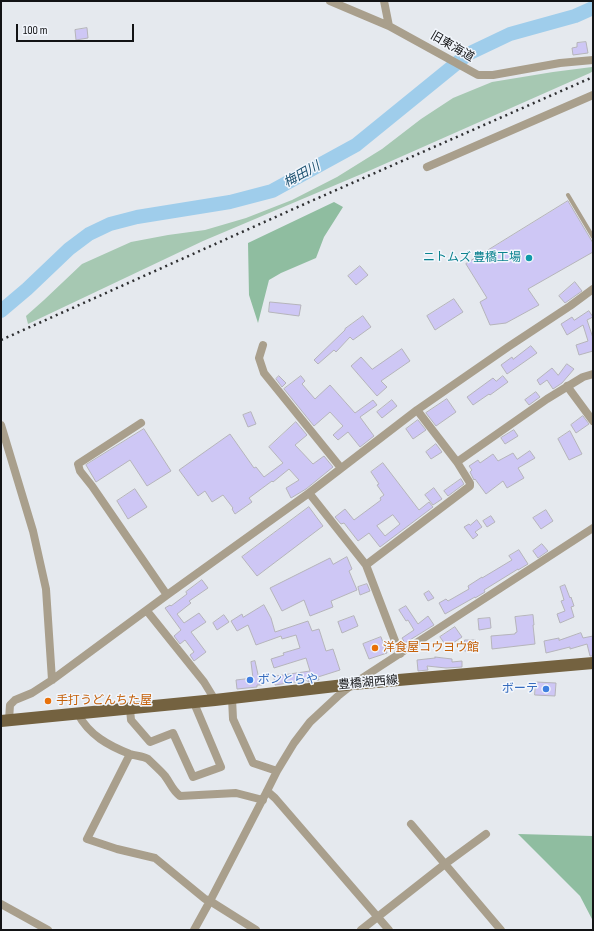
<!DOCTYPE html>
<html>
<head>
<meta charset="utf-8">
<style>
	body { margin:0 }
	#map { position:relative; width:594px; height:931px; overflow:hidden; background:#e5e9ee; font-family:"Sofia Sans Condensed",sans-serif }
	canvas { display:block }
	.frame { position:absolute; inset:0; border:2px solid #121315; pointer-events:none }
	.scale { position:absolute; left:16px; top:24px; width:118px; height:18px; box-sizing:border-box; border:2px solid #121315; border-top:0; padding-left:5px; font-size:12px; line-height:14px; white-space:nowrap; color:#121315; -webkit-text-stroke:3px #f2f6fc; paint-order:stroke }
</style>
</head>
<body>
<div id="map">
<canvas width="594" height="931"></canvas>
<div class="frame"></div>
<div class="scale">100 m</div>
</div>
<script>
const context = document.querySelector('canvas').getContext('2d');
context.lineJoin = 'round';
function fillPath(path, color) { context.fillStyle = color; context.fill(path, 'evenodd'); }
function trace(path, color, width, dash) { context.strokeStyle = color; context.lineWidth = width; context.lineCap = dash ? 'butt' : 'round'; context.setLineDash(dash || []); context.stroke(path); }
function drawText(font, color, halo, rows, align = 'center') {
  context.font = font + ' "Sofia Sans Condensed","Noto Sans JP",sans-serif'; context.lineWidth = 3; context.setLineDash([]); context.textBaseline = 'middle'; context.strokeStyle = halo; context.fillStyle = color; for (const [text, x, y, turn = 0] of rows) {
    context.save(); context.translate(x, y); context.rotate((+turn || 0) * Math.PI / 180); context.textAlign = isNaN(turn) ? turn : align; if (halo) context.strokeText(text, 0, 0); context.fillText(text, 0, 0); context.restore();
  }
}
fillPath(new Path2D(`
	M592,67L593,71L590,73L371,170L203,241L28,324L26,316L44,300L82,264L131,242L168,235L205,230L246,218L292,200L337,177L382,149L421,119L453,98L492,82L553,72Z`), '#a6c8b2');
fillPath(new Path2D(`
	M334,202L343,207L324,237L316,258L281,273L269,280L258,323L249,295L248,243Z
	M518,834L593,836V921L580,896Z`), '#8fbda0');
trace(new Path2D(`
	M1,311L27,289L69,249L89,234L110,224L137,217L230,202L272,191L356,145L468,54L510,34L575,16L593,8`), '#9fcdeb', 14);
const building = new Path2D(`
	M87,28L88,38L76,40L75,30Z
	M586,42L588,53L573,55L572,48L577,47V43Z
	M568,201L593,243V252L528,289L539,305L506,323L490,325L480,302L487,298L466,264Z
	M360,266L368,275L356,285L348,276Z
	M575,282L582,291L565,303L559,296Z
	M454,299L463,312L435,330L427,316Z
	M270,302L301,305L299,316L269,312Z
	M589,311L593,317L587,320L593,338V351L579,355L576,345L588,341L583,325L567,335L561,324L572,317L574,320Z
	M363,316L371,327L353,340L350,337L336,352L334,350L318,364L314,360L345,330V329Z
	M531,346L537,353L507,374L501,365L512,357L513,359Z
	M402,349L410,361L381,381L387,387L377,396L351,366L361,357L372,369Z
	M567,364L574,369L562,383L553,389L547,380L540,385L537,380L552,368L558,375Z
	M279,376L286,383L282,387L276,379Z
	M301,376L305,381L302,384L315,399L330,385L355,413L373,400L377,405L360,417L374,436L360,447L348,432L338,440L333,435L343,426L330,412L314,426L284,389Z
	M503,376L508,382L490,395L489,394L473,405L467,397L493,378L496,381Z
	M536,392L540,397L529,405L525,400Z
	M447,399L456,412L436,426L426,413Z
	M392,400L397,406L382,418L377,412Z
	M251,412L256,424L248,427L243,415Z
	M583,416L589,424L576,433L571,425Z
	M418,420L426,430L413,439L406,429Z
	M296,422L307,435L295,445L313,464L324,456L333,467L306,489L291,498L286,488L299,480L289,469L273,482L272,481L249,498L252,502L235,514L232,509L233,508L223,495L212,502L205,491L198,496L179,470L230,434L254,468L256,467L264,477L283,463L269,447Z
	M144,429L171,471L147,486L130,460L96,482L86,465Z
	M514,430L518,436L505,444L501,438Z
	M570,431L582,454L569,460L558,439Z
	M436,444L442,452L431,459L426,452Z
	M530,451L535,458L518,468L524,478L507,488L503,481L486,494L475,479L474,480L470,472L472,470L469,466L478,460L480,463L493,454L498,461L513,453L517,459Z
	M383,463L419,510L429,502L433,507L380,547L369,533L358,541L344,523L341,524L335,517L345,509L354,520L381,500L380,498L384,495L377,485L379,484L371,472ZM393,515L400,524L385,536L377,526Z
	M461,479L464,484L448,496L444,491Z
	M434,488L442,499L433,505L425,495Z
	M135,489L147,507L128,519L117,501Z
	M309,507L323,526L257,576L242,557Z
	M546,510L553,521L541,529L533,518Z
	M491,516L495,522L487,527L483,521Z
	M477,520L482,527L475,532L478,535L473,539L464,527L469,524L470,525Z
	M542,544L548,551L538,558L533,551Z
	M519,550L528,564L518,570V569L484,590L485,592L475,598V597L445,614L439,603L446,599L448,601L469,589L468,586L482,577V578L512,560L509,556Z
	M347,557L352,569L349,571L357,590L331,601L333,607L310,616L304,600L282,611L270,588L330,558L333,564Z
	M202,580L208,588L189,601L191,603L177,614L184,623L199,613L206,622L191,632L206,652L194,661L190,655L194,652L185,640L180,644L174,636L181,630L165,608L170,605L171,606L187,594L186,592Z
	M367,584L370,591L360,595L358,587Z
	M565,585L570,598L571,597L574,606L571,607L574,617L560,623L557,614L565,611L561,601L564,600L560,587Z
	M429,591L434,598L428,601L424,594Z
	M264,605L271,618L275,632L308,621L312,631L319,629L326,651L333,649L340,670L318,677L319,680H318L308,682V680L275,685L274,677H276V676L310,671L306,658L274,668L271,659L284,655L283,653L300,648L296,635L282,639L281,636L256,645L248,625L237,631L231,621L242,614L243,617Z
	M406,606L418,624L428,616L434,625L405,643L402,638L414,630L408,620L406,621L399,610Z
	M224,615L229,622L217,630L213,623Z
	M533,615L534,625H533L535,644L492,649L491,636L515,634V633L517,632L515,617Z
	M354,616L358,626L342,633L338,622Z
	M490,618L491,628L479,630L478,619Z
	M455,627L462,637L447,647L440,637Z
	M581,633L583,638L593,636V656H590L587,644L570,649V647L546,653L544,641L559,638V640Z
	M381,637L387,653L369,659L363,644Z
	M465,640H476V651H465Z
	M435,657L452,659V662L462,661V667L446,668L427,666L428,670L418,671L417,660L435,658Z
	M255,661L259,679H261L262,685H257V687L237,689L236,680L253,678L251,662Z
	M536,682L556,683L555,696L535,695Z`);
fillPath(building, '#cec7f5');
trace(building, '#b5b4ba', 1);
trace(new Path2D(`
	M568,195L593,237`), '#a99f8c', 4);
trace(new Path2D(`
	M330,1L389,26L478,75H493L560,63L593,60
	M384,1L389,26
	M427,167L593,95
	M263,345L259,358L264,373L341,468
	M567,386L593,421
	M141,423L78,464L80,471L92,486L167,595
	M1,425L33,531L46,589L52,680
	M457,462L547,399L583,377L593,374
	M309,493L366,565L400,654
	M366,565L470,486V483L457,462L417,410
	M147,611L204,682L215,700
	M232,698L233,719L253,763L277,771
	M130,709L131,720L150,742L173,733L193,777L221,767L194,703
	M78,714C89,735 109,746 130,754C136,756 143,756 148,759C151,762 163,773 165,776C171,784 172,790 180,796L236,793L263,800
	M9,720L10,705L15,700L32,693L52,680L167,595L309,493L417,410L508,347L570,306L593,289
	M130,754L87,839L117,849L155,858L205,899L210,901L256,930
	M267,791L275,798L389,930
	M411,824L501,930
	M1,904L48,930
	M194,930L210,901L267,791L277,771L294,743L310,722L338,696L353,684L593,528
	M361,930L445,864L486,834`), '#a99f8c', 8);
trace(new Path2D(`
	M1,721L215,700L353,684L593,663`), '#746240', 12);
trace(new Path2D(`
	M1,340L309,202L593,77`), '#2e2f31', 2.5, [2, 4]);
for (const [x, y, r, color] of [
	[529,258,4,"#0f9aa8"],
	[375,648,4,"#e8710a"],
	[250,680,4,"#3f7fe0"],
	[546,689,4,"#3f7fe0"],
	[48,701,4,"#e8710a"]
]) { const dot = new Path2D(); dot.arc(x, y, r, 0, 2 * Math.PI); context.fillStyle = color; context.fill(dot); trace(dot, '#f2f6fc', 1.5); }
drawText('12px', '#121315', '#f2f6fc', [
	["旧東海道",452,47,30],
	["豊橋湖西線",368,683,-5]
]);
drawText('12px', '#0d838f', '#f2f6fc', [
	["ニトムズ 豊橋工場",521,258]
], 'right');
drawText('12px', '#c56008', '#f2f6fc', [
	["洋食屋コウヨウ館",383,648],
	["手打うどんちた屋",56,701]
], 'left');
drawText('12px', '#366cbe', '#f2f6fc', [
	["ボンとらや",258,680],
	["ボーテ",538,689,"right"]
], 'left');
drawText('italic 13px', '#1d5271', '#f2f6fc', [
	["梅田川",302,175,-29]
]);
</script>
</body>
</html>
